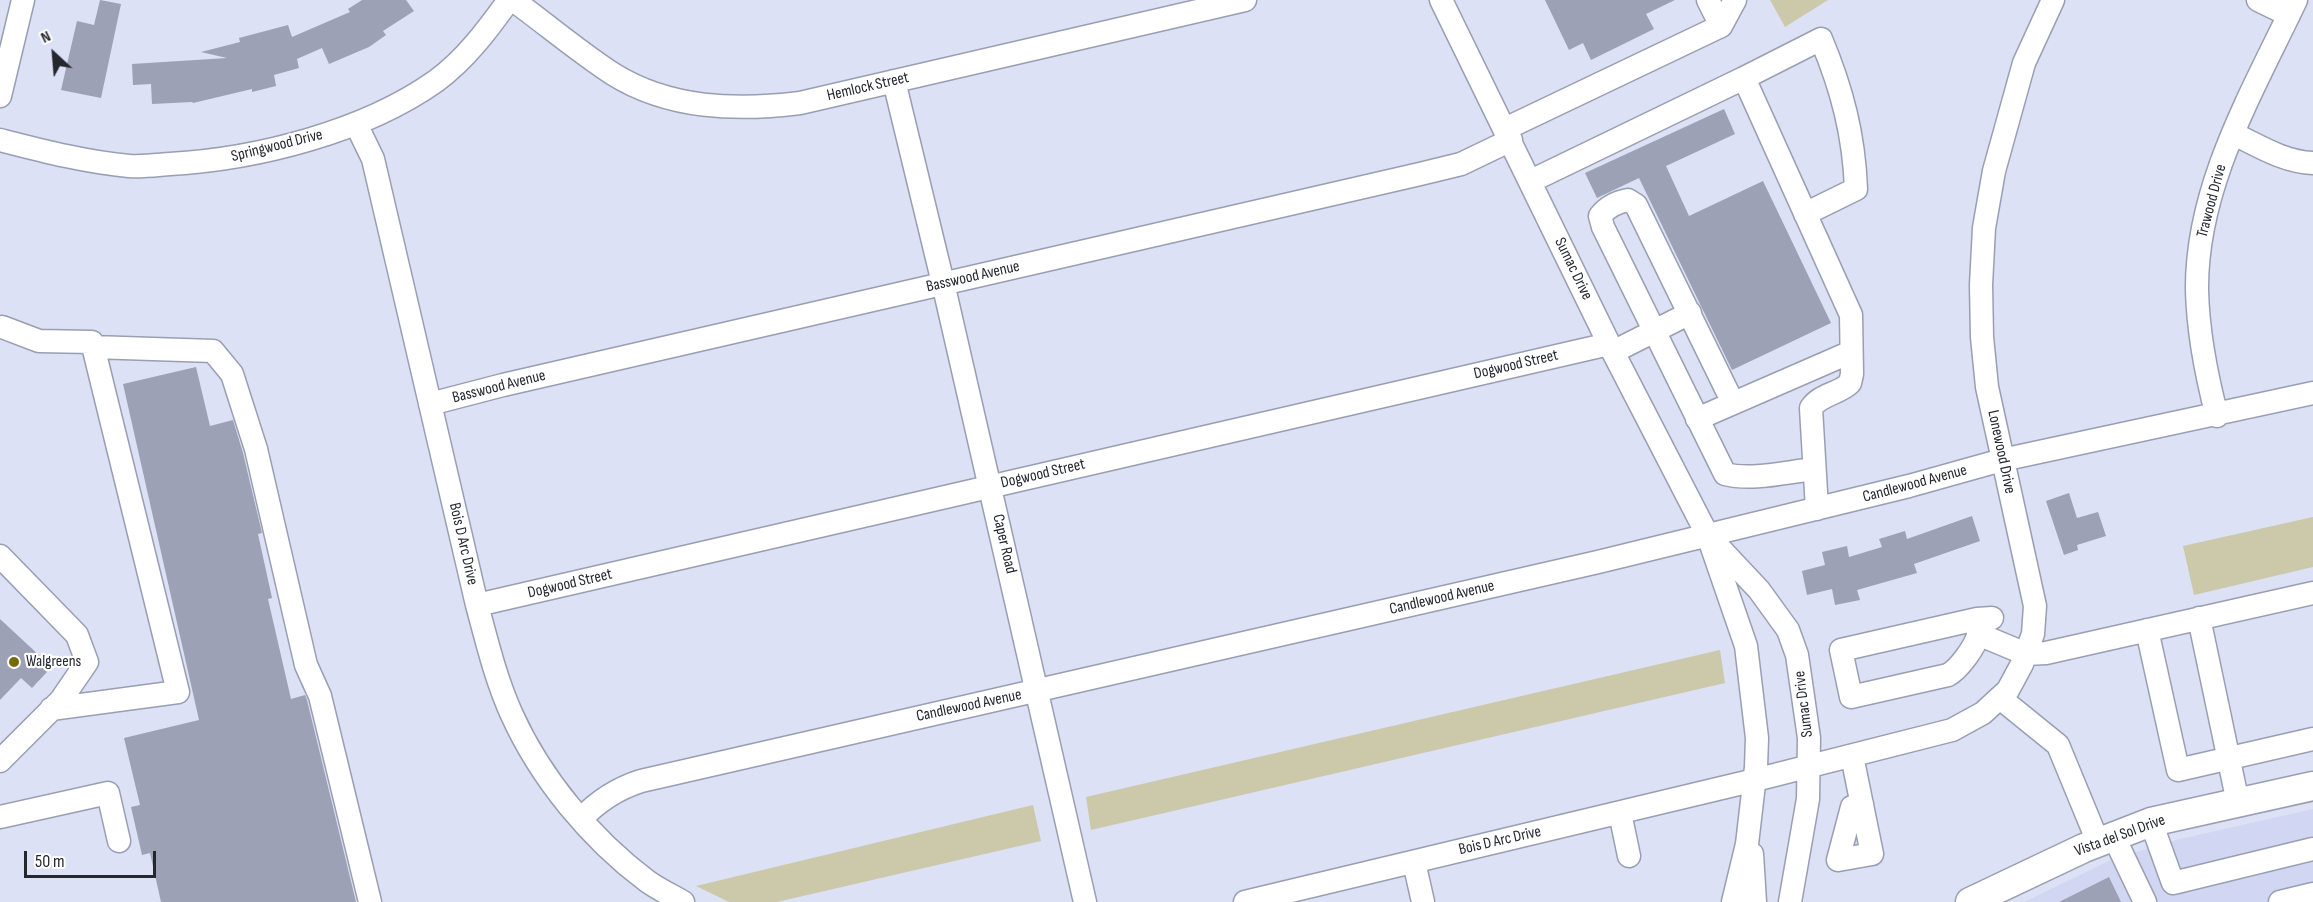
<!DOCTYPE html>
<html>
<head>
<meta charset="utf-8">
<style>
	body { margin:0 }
	#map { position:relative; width:2313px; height:902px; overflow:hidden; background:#dce1f5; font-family:"Sofia Sans Condensed",sans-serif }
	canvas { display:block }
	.north { position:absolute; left:24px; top:24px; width:60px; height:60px; -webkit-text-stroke:4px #fff; paint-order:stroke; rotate:334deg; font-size:16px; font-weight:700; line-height:24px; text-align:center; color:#25272f }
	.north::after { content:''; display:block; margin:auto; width:21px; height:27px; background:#25272f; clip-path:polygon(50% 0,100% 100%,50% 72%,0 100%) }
	.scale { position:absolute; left:24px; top:851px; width:132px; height:27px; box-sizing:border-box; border:3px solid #25272f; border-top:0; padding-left:8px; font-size:18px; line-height:21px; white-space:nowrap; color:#25272f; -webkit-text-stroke:4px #fff; paint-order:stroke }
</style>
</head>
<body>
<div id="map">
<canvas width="2313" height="902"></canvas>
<div class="north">N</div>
<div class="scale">50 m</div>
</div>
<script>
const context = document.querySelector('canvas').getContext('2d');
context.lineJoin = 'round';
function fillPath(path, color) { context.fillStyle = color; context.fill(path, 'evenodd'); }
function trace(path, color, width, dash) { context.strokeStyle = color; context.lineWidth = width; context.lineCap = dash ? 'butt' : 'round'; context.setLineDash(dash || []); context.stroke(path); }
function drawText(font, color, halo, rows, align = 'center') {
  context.font = font + ' "Sofia Sans Condensed",sans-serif'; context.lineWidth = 4.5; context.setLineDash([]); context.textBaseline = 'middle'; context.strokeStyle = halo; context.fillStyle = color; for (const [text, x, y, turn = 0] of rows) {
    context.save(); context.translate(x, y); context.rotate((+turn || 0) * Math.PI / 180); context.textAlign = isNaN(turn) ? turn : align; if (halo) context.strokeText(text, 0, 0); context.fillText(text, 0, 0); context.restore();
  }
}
fillPath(new Path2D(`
	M2313,809V902H2024L2111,860L2176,840Z`), '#d1d7f3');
fillPath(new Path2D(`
	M1770,0H1828L1785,27Z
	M2313,517V567L2194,595L2183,546Z
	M1720,650L1725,683L1091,830L1086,797Z
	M1033,805L1041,841L777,902H729L696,886Z`), '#cbc9a9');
fillPath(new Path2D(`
	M100,0L121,4L101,98L61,90L77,21L94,25Z
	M362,0H406L414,11L383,31L386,35L369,47L329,64L322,48L297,59L299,68L274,75L276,86L252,92V89L193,103L192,102L152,104L151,84L133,85L132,64L227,58L201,52L240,42L239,38L288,25L292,37L350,12L348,9Z
	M1545,0H1675L1646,14L1654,29L1591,60L1583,43L1569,50Z
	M1724,109L1735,134L1666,166L1689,216L1763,181L1831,323L1732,370L1639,178L1597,198L1585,173Z
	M196,367L210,426L233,420L243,453L262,533L258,534L272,598L268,599L291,699L305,695L307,700L356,902H161L150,853L142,855L131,807L140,805L124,738L199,720L123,384Z
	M2069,493L2077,518L2098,512L2106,536L2077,545L2078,550L2064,555L2046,501Z
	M1972,516L1980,541L1914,564L1917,573L1857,590L1860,600L1835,605L1832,589L1807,595L1802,571L1825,565L1822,552L1847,546L1849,557L1882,547L1879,539L1905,531L1907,539Z
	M0,619L41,657L37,662L47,672L32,688L21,678L0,700Z
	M2109,877L2121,902H2059Z`), '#9ca1b5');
const minor = new Path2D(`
	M513,0C546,24 579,52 613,74C669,109 736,111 800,103L1245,0
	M1441,0L1613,352L1708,536L1746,646L1757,738L1756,767L1747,844L1733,902
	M2258,0L2289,15
	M1721,26L1735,0
	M1744,78L1821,39C1842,89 1854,135 1856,189L1805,214
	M894,81L943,283L1085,902
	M0,96L23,0
	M356,124L373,159L477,605C487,642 496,680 512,715C541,779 591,839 647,881C658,889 671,895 683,902
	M1505,129L1721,26L1708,0
	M2234,134C2259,146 2284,162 2313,163
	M0,140C43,151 85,162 129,166C142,167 157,165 170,164C257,159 364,132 436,81C466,59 488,29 509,0
	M1531,181L1744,78L1851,315L1852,374L1850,383C1839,394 1820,394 1811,408L1817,509
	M2,327L39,341L92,342L178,692L51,709
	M93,347L213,351L232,374L256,449L306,665L320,696L370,902
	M1613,352L1690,313
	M1733,403L1636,205L1628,200C1617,202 1607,207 1600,216L1603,227L1725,474C1752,481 1786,472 1814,469
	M430,404L503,385L1420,174L1461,164L1511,140
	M2217,416C2206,374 2198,333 2197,290C2196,186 2253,91 2296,0
	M1697,419L1851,352
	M1713,541L1759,590L1788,630L1797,655L1809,738L1808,799L1790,902
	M0,556L77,635L87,662L61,700L0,761
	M477,605L1609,344
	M2199,618L2238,803
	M1977,619C1978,624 1979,630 1978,635C1975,647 1959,669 1948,675L1851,697L1841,650L1977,619L1992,618
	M2147,630L2178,770L2313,739
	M1978,634L2026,654L2046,653L2313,593
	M2000,698L2058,745L2098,842
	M1852,756L1872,854L1838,860L1852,807L1862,804
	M1620,813L1629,856
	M0,817L108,793L119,841
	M581,819C598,801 616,789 641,781L1598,562L1909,486L2002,460L2313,393
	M2151,822L2173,883L2313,849
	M2113,835L2145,902
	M1752,854L1755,902
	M1414,862L1423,902
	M1245,902L1755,780L1952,730L1983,713L2008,690L2022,664L2033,634L2035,606L1987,387L1982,337L1981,285L1984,228L1994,171L2024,63L2053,0
	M2280,902L2313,894`);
const major = new Path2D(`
	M1970,902L2084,848L2151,822L2313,786`);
trace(minor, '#9a9eb2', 25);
trace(major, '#9a9eb2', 31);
trace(minor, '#fff', 22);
trace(major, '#fff', 28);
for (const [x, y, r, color] of [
	[14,662,6,"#756c06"]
]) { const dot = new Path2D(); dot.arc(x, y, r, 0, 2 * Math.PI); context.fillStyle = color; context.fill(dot); trace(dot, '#fff', 2); }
drawText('16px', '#25272f', '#fff', [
	["Hemlock Street",868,87,-13],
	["Springwood Drive",277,146,-14],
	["Trawood Drive",2212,201,-75],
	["Sumac Drive",1573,269,64],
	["Basswood Avenue",973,277,-13],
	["Dogwood Street",1516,365,-13],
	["Basswood Avenue",499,387,-14],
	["Lonewood Drive",2001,452,78],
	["Dogwood Street",1043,474,-13],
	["Candlewood Avenue",1915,484,-15],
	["Bois D Arc Drive",463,544,77],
	["Caper Road",1004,544,77],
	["Dogwood Street",570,584,-13],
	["Candlewood Avenue",1442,598,-13],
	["Sumac Drive",1804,704,-97],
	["Candlewood Avenue",969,706,-12],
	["Vista del Sol Drive",2120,836,-20],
	["Bois D Arc Drive",1500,841,-13]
]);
drawText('16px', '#25272f', '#fff', [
	["Walgreens",26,662]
], 'left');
</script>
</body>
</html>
